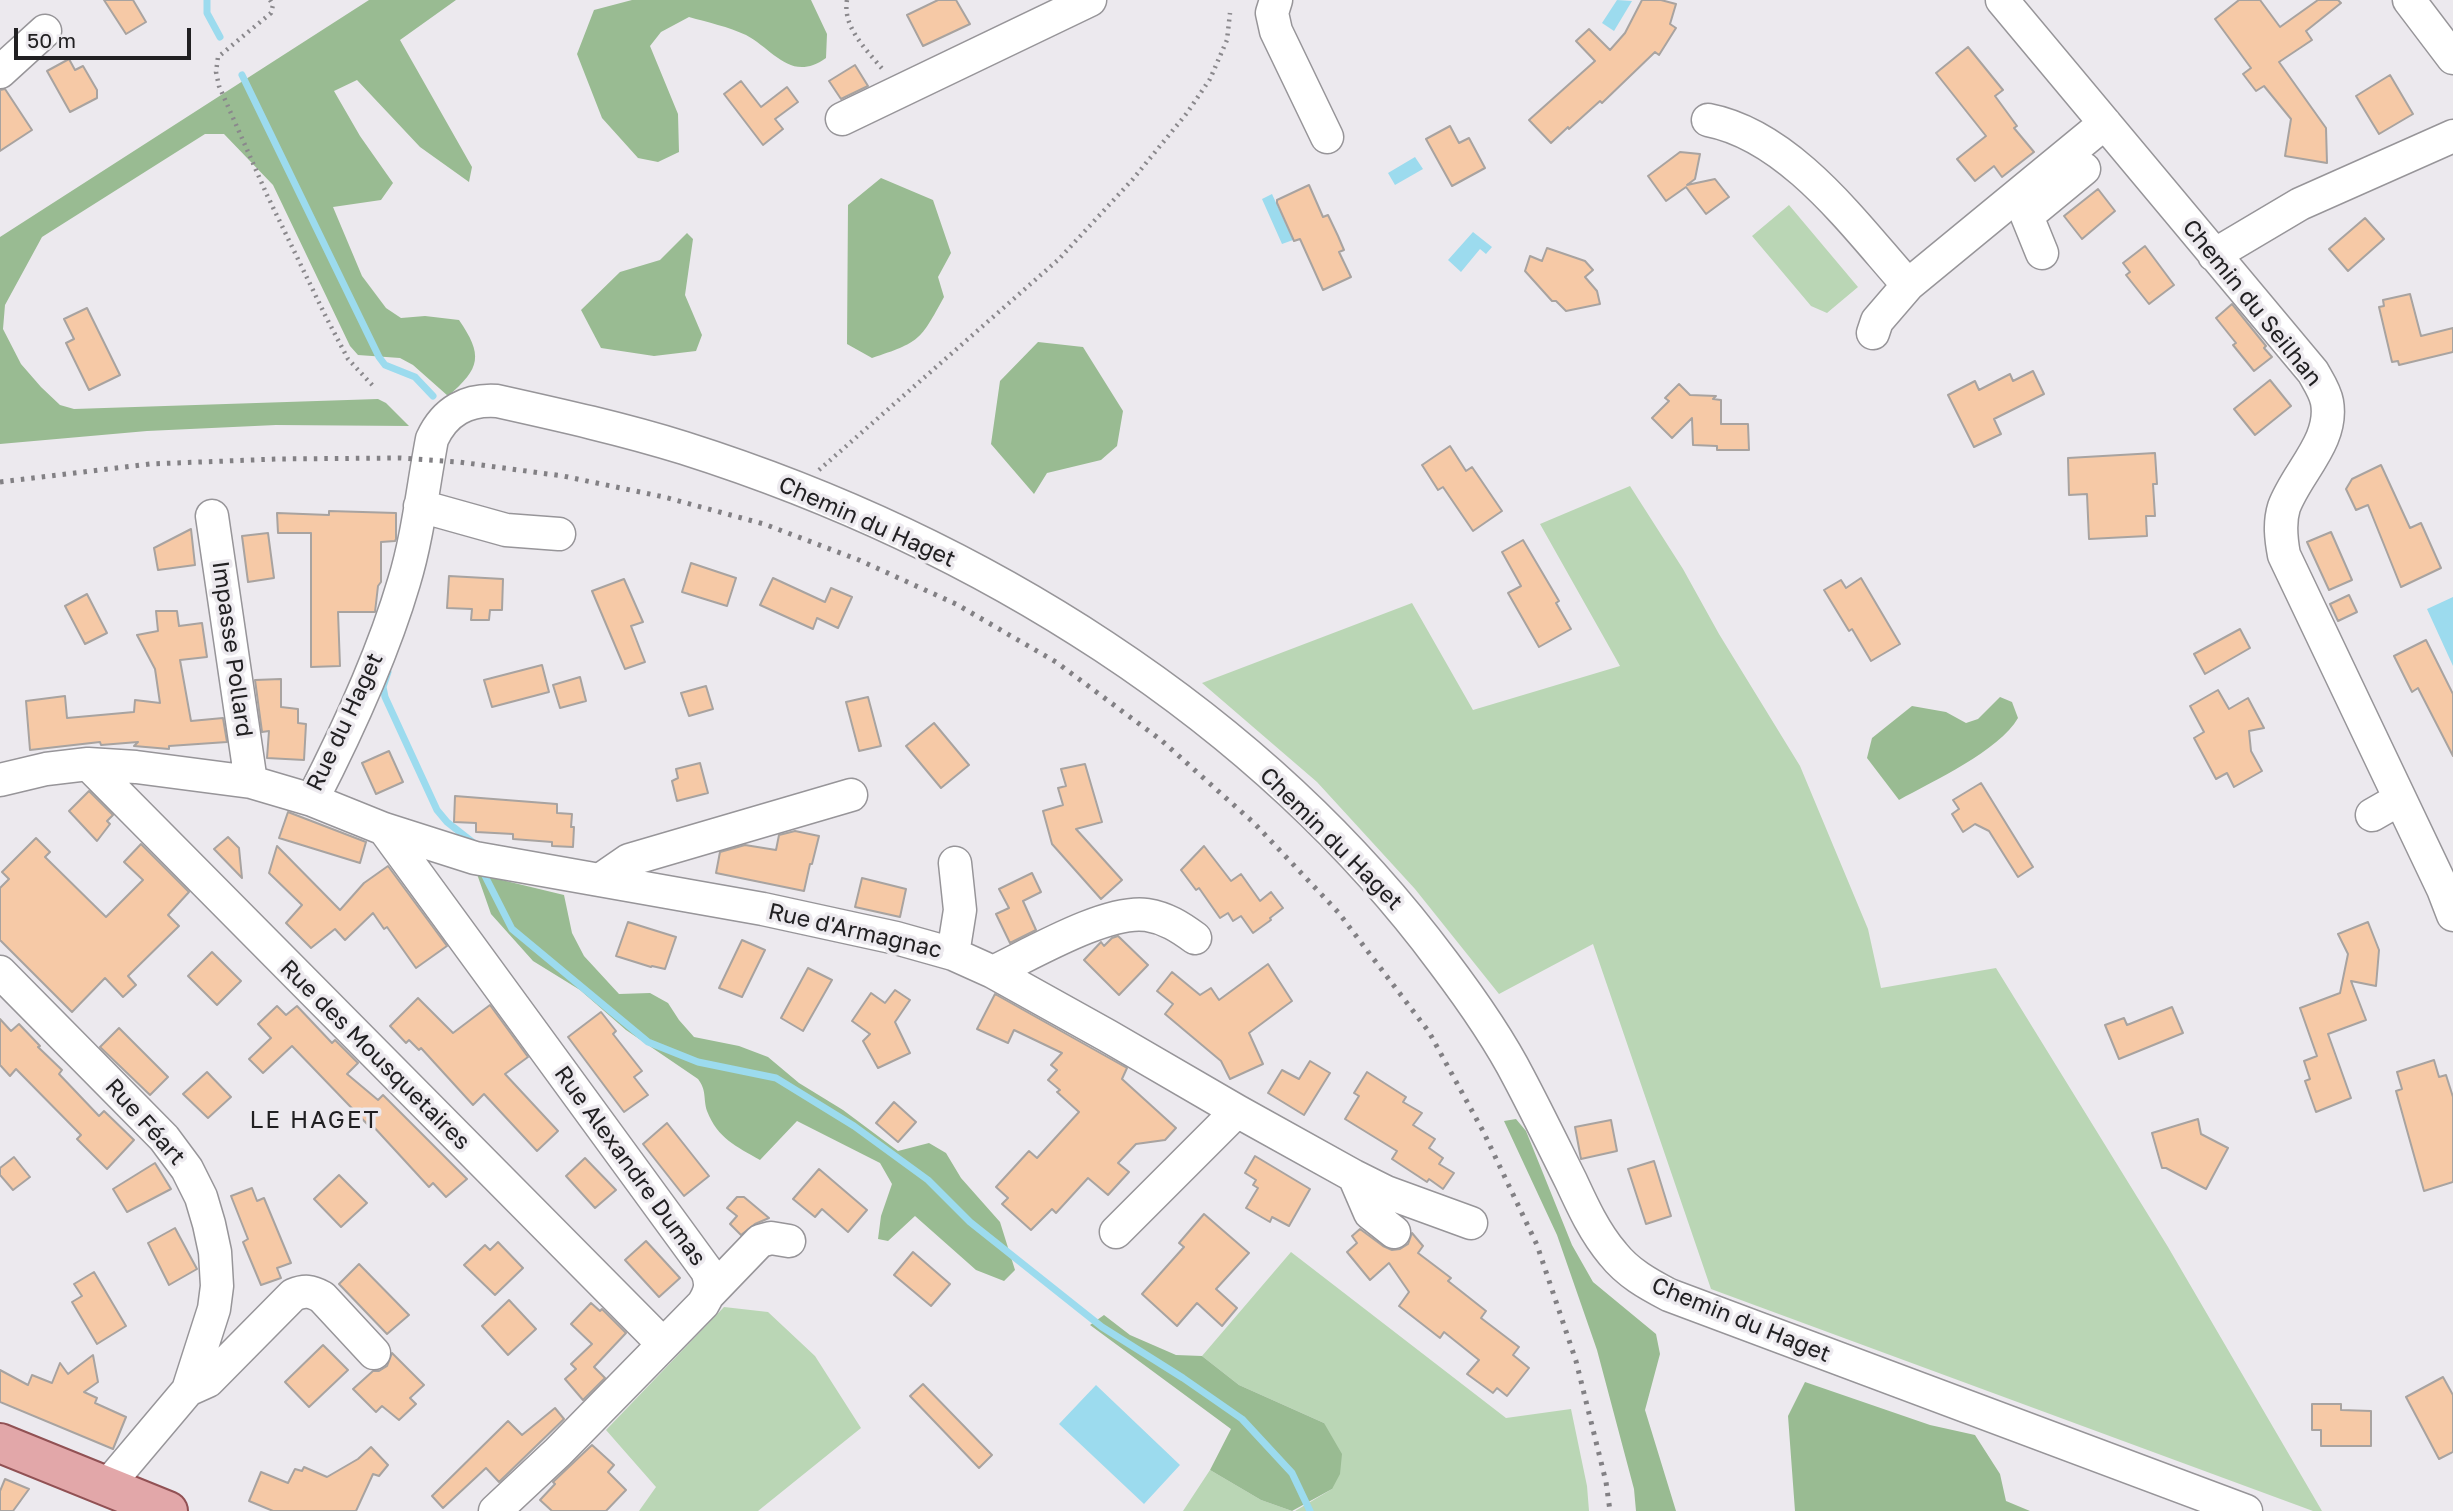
<!DOCTYPE html>
<html>
<head>
<meta charset="utf-8">
<style>
	body { margin:0 }
	#map { position:relative; width:2453px; height:1511px; overflow:hidden; background:#ece9ee; font-family:"Golos Text",sans-serif }
	canvas { display:block }
	.scale { position:absolute; left:14px; top:28px; width:177px; height:32px; box-sizing:border-box; border:4px solid #212022; border-top:0; padding-left:9px; font-size:21px; line-height:24px; white-space:nowrap; color:#212022; -webkit-text-stroke:5px #ece9ee; paint-order:stroke }
</style>
</head>
<body>
<div id="map">
<canvas width="2453" height="1511"></canvas>
<div class="scale">50 m</div>
</div>
<script>
const context = document.querySelector('canvas').getContext('2d');
context.lineJoin = 'round';
function fillPath(path, color) { context.fillStyle = color; context.fill(path, 'evenodd'); }
function trace(path, color, width, dash) { context.strokeStyle = color; context.lineWidth = width; context.lineCap = dash ? 'butt' : 'round'; context.setLineDash(dash || []); context.stroke(path); }
function drawText(font, color, halo, rows, align = 'center') {
  context.font = font + ' "Golos Text",sans-serif'; context.lineWidth = 7; context.setLineDash([]); context.textBaseline = 'middle'; context.strokeStyle = halo; context.fillStyle = color; for (const [text, x, y, turn = 0] of rows) {
    context.save(); context.translate(x, y); context.rotate((+turn || 0) * Math.PI / 180); context.textAlign = isNaN(turn) ? turn : align; if (halo) context.strokeText(text, 0, 0); context.fillText(text, 0, 0); context.restore();
  }
}
fillPath(new Path2D(`
	M1789,205L1858,287L1827,313L1811,306L1752,236Z
	M1630,486L1683,569L1719,634L1800,766L1868,929L1881,988L1996,968L2168,1247L2322,1511H2313L1711,1289L1593,944L1499,994L1415,889L1317,782L1202,683L1412,603L1473,710L1620,666L1540,524Z
	M1291,1252L1506,1418L1571,1409L1587,1486L1589,1511H1295L1332,1489L1324,1423L1239,1385L1202,1356Z
	M724,1307L768,1312L815,1356L861,1428L758,1511H639L656,1487L606,1430Z
	M1210,1470L1261,1500L1292,1511H1183Z`), '#bad6b5');
fillPath(new Path2D(`
	M369,0H456L400,40L472,167L469,182L420,147L357,80L334,91L360,136L393,183L381,200L333,207L362,276L386,308L401,318L425,316L459,320C483,355 481,368 448,396L413,365L400,358L358,355L350,346L273,185L224,134H205L42,237L5,305L3,329L21,364L41,387L60,405L74,409L378,399L386,403L409,426L276,425L147,431L0,444V237Z
	M632,0H811L827,34L826,58C791,83 774,50 746,35C729,27 707,22 689,17L661,32L650,46L678,114L679,152L658,162L638,158L602,118L577,54L594,10Z
	M881,178L933,200L951,253L938,277L944,297C920,341 920,342 872,358L847,344L848,205Z
	M687,233L693,239L685,295L702,335L696,351L654,356L601,348L581,310L620,272L660,260Z
	M1038,342L1083,347L1123,411L1117,446L1101,460L1047,473L1034,494L991,444L1000,381Z
	M2000,697L2012,702L2018,718C1999,751 1933,781 1899,800L1867,758L1872,738L1912,706L1946,712L1966,723L1978,719Z
	M477,874L564,895L572,933L584,956L619,994L650,993L668,1003L679,1020L694,1037L739,1046L768,1057L799,1083L843,1110L898,1151L929,1143L946,1153L961,1178L1000,1222L1015,1270L1004,1281L976,1270L915,1216L888,1241L878,1239L881,1216L892,1184L880,1163L797,1121L760,1160C736,1146 718,1139 707,1111C703,1098 707,1091 698,1079L626,1030L580,990L533,961L491,914Z
	M1516,1119L1526,1131L1572,1245L1593,1282L1656,1334L1660,1354L1645,1410L1676,1511H1636L1634,1489L1597,1350L1557,1235L1504,1121Z
	M1104,1315L1130,1335L1176,1355L1202,1356L1239,1385L1324,1423L1342,1454L1340,1474L1332,1489L1292,1511L1261,1500L1210,1470L1231,1429L1090,1325Z
	M1805,1382L1930,1425L1975,1435L2000,1474L2006,1501L2030,1511H1795L1788,1416Z`), '#99bb92');
fillPath(new Path2D(`
	M1617,0L1632,1L1614,31L1602,23Z
	M1415,157L1423,169L1395,185L1388,173Z
	M1272,194L1293,240L1282,244L1262,199Z
	M1473,232L1492,247L1486,254L1480,249L1461,272L1448,260Z
	M2453,597V666L2427,609Z
	M1096,1385L1180,1465L1144,1504L1059,1424Z`), '#9cdbee');
trace(new Path2D(`
	M207,0V13L220,37
	M242,75L379,357L385,365L415,377L433,396
	M388,672L383,687L385,697L437,810L447,822L475,844
	M482,870L512,929L648,1042L698,1062L776,1078L854,1126L928,1180L970,1222L1102,1327L1183,1378L1242,1419L1292,1473L1310,1511`), '#9cdbee', 7);
const building = new Path2D(`
	M104,0H133L146,22L126,34Z
	M938,0H956L970,24L923,46L907,15Z
	M1642,0H1661L1676,4L1670,24L1676,28L1659,55L1655,52L1602,103L1600,101L1569,129L1568,127L1551,143L1529,120L1595,61L1576,41L1589,29L1610,50L1625,33Z
	M2239,0H2260L2280,27L2318,0H2338L2341,3L2306,31L2312,40L2279,62L2326,128L2327,163L2285,156L2291,119L2264,86L2256,91L2243,74L2251,68L2215,19Z
	M1968,47L2003,90L1995,96L2017,126L2014,128L2034,152L2002,177L1994,166L1975,181L1957,159L1986,136L1936,73Z
	M69,59L75,70L83,66L97,90V98L70,112L47,71Z
	M855,65L868,86L841,99L829,81Z
	M2390,75L2413,114L2379,134L2356,96Z
	M741,81L761,107L787,87L798,102L775,119L783,129L763,145L724,94Z
	M5,89L32,130L0,151V90Z
	M1450,126L1459,143L1469,138L1485,168L1452,186L1426,139Z
	M1680,152L1700,154L1695,179L1687,185L1715,179L1729,197L1706,214L1686,187L1666,201L1648,176Z
	M1309,185L1323,217L1328,215L1338,236L1344,250L1339,252L1351,277L1323,290L1300,239L1294,241L1277,203V200Z
	M2098,189L2115,211L2082,239L2064,216Z
	M2365,218L2384,239L2348,271L2329,249Z
	M2145,246L2174,285L2149,304L2126,275L2130,272L2123,263Z
	M1547,248L1585,261L1593,270L1585,277L1597,291L1600,304L1566,311L1556,301H1552L1525,271L1530,256L1542,261Z
	M2410,294L2421,336L2453,328V352L2399,365L2398,361L2392,362L2379,307L2384,306L2383,300Z
	M2232,304L2266,346L2264,348L2272,357L2254,371L2233,345L2236,343L2216,318Z
	M87,308L120,375L89,390L66,343L74,339L64,319Z
	M2033,371L2044,394L1994,419L2001,434L1974,447L1948,395L1975,381L1979,390L2010,374L2013,381Z
	M2270,380L2291,406L2255,435L2234,409Z
	M1679,384L1690,395L1716,396L1713,399L1721,400V424H1748L1749,450H1717V446L1693,445L1692,418L1672,438L1652,418L1669,401L1665,398Z
	M1450,446L1466,471L1472,467L1502,511L1473,531L1443,487L1438,490L1422,465Z
	M2155,453L2157,484H2153L2155,516H2146L2147,536L2089,539L2087,494L2069,495L2068,458Z
	M2381,465L2410,528L2421,523L2441,568L2401,587L2368,505L2356,510L2346,489L2352,479Z
	M329,511L396,513V539L395,541L381,542V582L378,586L375,612H338L340,666L311,667V533H278L277,513L329,515Z
	M191,529L195,565L158,570L154,548Z
	M2331,532L2352,580L2329,590L2307,542Z
	M268,533L274,578L248,582L242,536Z
	M1523,540L1559,601L1556,603L1571,629L1539,647L1508,593L1521,586L1502,552Z
	M691,563L736,578L727,606L682,592Z
	M449,576L503,579L502,610H490L489,620H471L472,609L447,608Z
	M773,578L825,602L831,588L852,597L838,628L817,618L813,629L760,605Z
	M1861,578L1900,644L1871,661L1852,629L1849,631L1824,590L1841,580L1846,588Z
	M624,579L643,622L631,626L645,662L625,669L592,591Z
	M87,594L107,633L85,644L65,606Z
	M2349,595L2357,612L2338,621L2330,604Z
	M156,611H177L179,626L202,623L207,657L180,660L191,721L223,718L227,742L169,746V749L134,746L138,742L101,745L100,742L30,750L26,701L65,696L67,718L134,712L135,700L160,703L155,669L137,635L158,631Z
	M2240,629L2250,648L2205,674L2194,654Z
	M2426,640L2453,694V756L2418,688L2412,692L2394,656Z
	M542,665L549,692L492,707L484,680Z
	M580,677L586,701L560,708L553,685Z
	M281,679V707L298,709V723L306,724L304,760L267,758L269,731L262,732L255,680Z
	M706,686L713,709L689,716L681,693Z
	M2218,690L2229,709L2248,698L2264,728L2249,731L2251,751L2262,771L2234,787L2227,773L2216,779L2194,738L2204,732L2190,706Z
	M868,697L881,746L859,751L846,702Z
	M934,723L969,765L941,788L906,746Z
	M389,751L403,782L376,794L362,763Z
	M700,763L708,793L677,801L672,781L678,778L676,769Z
	M1085,764L1102,822L1076,829L1122,880L1101,899L1052,844L1043,811L1063,805L1058,788L1066,786L1061,769Z
	M1981,783L2033,867L2018,877L1989,831L1975,824L1963,832L1952,814L1959,809L1953,800Z
	M89,791L113,815L107,821L110,824L97,841L69,811Z
	M455,796L557,804V813L572,814L571,827H574L573,847L552,846V842L513,839V834L476,832V823L454,822Z
	M288,812L366,842L360,863L279,838Z
	M795,831L819,836L812,864H810L804,891L716,873L720,852L745,845L776,850L779,835Z
	M228,837L239,848L242,878L214,849Z
	M36,838L50,852L45,857L106,917L143,880L124,862L141,844L189,892L168,915L179,926L128,976L136,985L123,997L105,978L72,1012L0,940V888L9,879L2,872Z
	M277,846L340,910L364,883L388,866L447,946L416,968L387,927L384,929L373,913L345,940L335,929L311,948L286,923L302,905L269,873Z
	M1204,846L1231,881L1241,874L1260,901L1271,892L1283,908L1270,918L1271,920L1253,933L1241,916L1233,921L1228,913L1220,918L1199,888L1196,890L1181,870Z
	M1032,873L1041,892L1023,901L1036,930L1010,943L996,914L1009,908L999,889Z
	M862,878L906,889L900,917L855,907Z
	M628,922L676,937L665,969L652,966L651,967L616,956Z
	M2368,922L2379,950L2376,986L2351,981L2366,1020L2328,1034L2351,1098L2316,1112L2305,1081L2310,1079L2304,1061L2317,1056L2300,1008L2340,993L2348,954L2338,934Z
	M1118,936L1148,965L1119,995L1084,960L1101,942L1104,946L1112,938Z
	M742,940L765,950L742,997L719,988Z
	M212,952L241,981L217,1005L188,976Z
	M1268,964L1292,1001L1249,1033L1263,1064L1230,1079L1221,1061L1165,1014L1173,1004L1157,991L1172,972L1200,995L1211,988L1219,1000Z
	M808,968L832,980L803,1031L781,1018Z
	M895,990L910,1000L895,1022L910,1053L878,1068L863,1041L870,1034L852,1021L871,993L885,1003Z
	M995,994L1127,1068L1122,1079L1176,1128L1165,1140L1136,1144L1118,1163L1129,1172L1108,1195L1088,1178L1056,1213L1052,1209L1031,1230L1002,1204L1008,1198L996,1187L1029,1151L1037,1158L1079,1112L1057,1092L1060,1090L1048,1080L1057,1070L1051,1065L1062,1053L1014,1030L1008,1043L977,1029Z
	M418,998L453,1033L490,1005L528,1057L505,1074L558,1131L537,1151L484,1094L473,1105L421,1048L419,1050L409,1040L406,1043L390,1026Z
	M277,1006L286,1015L297,1006L332,1043L335,1040L358,1063L347,1074L378,1100L383,1095L467,1179L446,1197L433,1183L429,1187L372,1125L370,1127L292,1046L263,1073L249,1059L271,1038L258,1024Z
	M2172,1007L2183,1033L2119,1059L2105,1025L2124,1018L2127,1025Z
	M601,1012L616,1031L613,1034L642,1071L634,1077L648,1095L624,1112L568,1037Z
	M0,1019L11,1031L19,1024L40,1046L38,1047L62,1070L59,1074L99,1116L104,1111L134,1140L107,1169L77,1139L81,1135L16,1069L10,1076L0,1065Z
	M119,1028L168,1077L150,1095L100,1047Z
	M2434,1060L2439,1077L2446,1075L2453,1097V1182L2424,1191L2396,1091L2402,1089L2397,1072Z
	M1310,1061L1330,1073L1304,1115L1268,1093L1282,1070L1299,1079Z
	M207,1072L231,1097L208,1118L183,1094Z
	M1367,1072L1406,1097L1403,1102L1422,1113L1413,1125L1435,1139L1429,1148L1443,1158L1439,1164L1454,1173L1443,1189L1429,1179L1427,1182L1392,1159L1397,1151L1345,1119L1359,1096L1354,1093Z
	M894,1102L916,1122L898,1142L876,1123Z
	M2198,1119L2201,1134L2228,1148L2206,1189L2166,1168H2162L2152,1133Z
	M1611,1120L1617,1151L1581,1159L1575,1127Z
	M667,1123L709,1176L684,1196L643,1144Z
	M1255,1156L1310,1189L1289,1226L1272,1217L1270,1222L1246,1208L1258,1188L1253,1185L1256,1180L1245,1173Z
	M14,1157L30,1177L13,1190L0,1175V1168Z
	M585,1158L616,1190L595,1208L566,1176Z
	M1654,1161L1671,1216L1646,1224L1628,1169Z
	M155,1163L171,1189L127,1212L113,1189Z
	M819,1169L867,1210L848,1232L822,1209L815,1217L793,1199Z
	M339,1175L367,1203L341,1227L314,1199Z
	M252,1188L257,1201L264,1198L291,1263L277,1268L281,1278L261,1285L243,1242L248,1239L231,1196Z
	M737,1197H744L769,1218L755,1224L741,1235L730,1224L737,1216L727,1208Z
	M1204,1214L1249,1253L1216,1289L1237,1308L1222,1326L1197,1303L1177,1326L1142,1294L1184,1247L1179,1243Z
	M175,1228L197,1269L169,1285L148,1243Z
	M1360,1229L1383,1246L1392,1250L1400,1249L1408,1244L1412,1233L1423,1246L1418,1253L1451,1278L1448,1281L1486,1311L1481,1318L1519,1347L1513,1355L1529,1368L1507,1396L1497,1388L1493,1393L1467,1374L1479,1360L1444,1332L1440,1338L1399,1306L1409,1292L1389,1263L1370,1280L1347,1252L1357,1243L1352,1236Z
	M646,1241L680,1278L659,1297L625,1260Z
	M498,1242L523,1268L495,1295L464,1265L485,1245L490,1250Z
	M913,1252L950,1284L931,1306L894,1275Z
	M359,1264L409,1315L387,1334L339,1284Z
	M94,1272L126,1326L97,1344L72,1302L82,1296L74,1284Z
	M509,1300L536,1329L508,1355L482,1326Z
	M591,1303L600,1311L602,1309L626,1333L594,1367L605,1378L583,1400L565,1379L576,1369L571,1364L592,1344L571,1324Z
	M323,1345L348,1370L309,1407L285,1382Z
	M392,1353L424,1385L410,1398L416,1404L399,1420L382,1406L376,1412L353,1389L373,1371H379L387,1366Z
	M93,1355L98,1382L84,1392L97,1398L95,1403L126,1417L113,1449L0,1402V1370L28,1385L32,1375L52,1383L60,1363L68,1374Z
	M2443,1377L2453,1395V1452L2439,1459L2406,1397Z
	M923,1384L992,1455L979,1468L910,1396Z
	M2312,1404H2341V1410L2371,1411V1446H2321V1430H2312Z
	M555,1408L564,1419L499,1482L486,1468L443,1508L432,1496L508,1421L522,1435Z
	M592,1445L614,1465L608,1472L626,1490L606,1511H552L540,1500L555,1484L553,1482Z
	M371,1447L388,1465L379,1476L373,1474L356,1511H273L249,1501L261,1472L288,1483L295,1469L302,1471L304,1467L327,1477L358,1459Z
	M5,1479L29,1489L13,1511H0V1491Z`);
fillPath(building, '#f6c9a6');
trace(building, '#a8a3a0', 2);
const minor = new Path2D(`
	M1276,0L1272,13L1276,31L1327,137
	M2002,0L2313,372C2318,381 2325,391 2327,402C2334,441 2297,472 2284,507C2279,523 2281,539 2284,555L2443,889L2453,915
	M2409,0L2453,58
	M0,72L45,31
	M842,119L1090,0
	M1708,120C1791,136 1855,226 1908,285
	M2042,253L2027,216L2084,169
	M2214,255L2300,204L2453,136
	M1873,333L1877,321L1908,285L2105,123
	M420,506L506,530L559,534
	M212,516L251,782
	M88,764L663,1344
	M0,780L46,769L88,764L136,767L251,782L312,800C348,730 382,657 404,582C418,536 423,486 432,439C445,411 467,399 497,401C560,415 623,429 684,448C977,541 1258,713 1443,962C1471,999 1498,1037 1519,1078C1537,1112 1554,1147 1571,1181C1583,1207 1595,1233 1613,1254C1628,1273 1648,1284 1669,1295L2246,1511
	M312,800L384,829L475,858L763,909L896,938L953,954L993,972L1108,1036L1237,1111L1354,1176L1386,1192L1471,1223
	M2372,815L2400,799
	M384,829L707,1271C712,1284 711,1291 703,1304L558,1452L495,1511
	M600,880L629,860L851,795
	M953,954L960,910L955,863
	M0,972L164,1138L187,1169L201,1197L209,1224L215,1252L217,1286L214,1309L188,1390L107,1486
	M993,972C1031,954 1107,909 1147,915C1166,918 1180,927 1195,938
	M1354,1176L1370,1213L1394,1232
	M1116,1232L1237,1111
	M709,1294L760,1241L771,1238L789,1241
	M188,1390L208,1381L293,1295C305,1290 311,1291 322,1297L374,1353`);
const major = new Path2D(`
	M0,1443L168,1511`);
trace(minor, '#979599', 35);
trace(major, '#915154', 42);
trace(new Path2D(`
	M270,0L273,5L271,13L218,57L216,72L219,86L267,195L326,317L348,359L374,387
	M847,0C842,28 868,51 884,71
	M819,470L1059,259L1133,179L1187,113L1210,79L1227,40L1230,13`), '#8a888c', 4.5, [2, 5]);
trace(minor, '#fff', 32);
trace(major, '#e2a7a9', 38);
trace(new Path2D(`
	M0,482L150,464L277,459L401,458L459,462L563,476L664,497L764,524L859,560L956,604L1056,662L1161,740L1254,823L1338,912L1429,1032L1483,1131L1537,1245L1576,1361L1606,1482L1610,1511`), '#828084', 5, [3.5, 7]);
drawText('23px', '#212022', '#ece9ee', [
	["Chemin du Seilhan",2252,303,51],
	["Chemin du Haget",867,522,24],
	["Impasse Pollard",232,649,82],
	["Rue du Haget",345,722,-65],
	["Chemin du Haget",1331,839,45],
	["Rue d'Armagnac",855,931,13],
	["Rue des Mousquetaires",375,1055,45],
	["Rue Féart",145,1122,48],
	["Rue Alexandre Dumas",630,1166,54],
	["Chemin du Haget",1741,1320,22]
]);
context.letterSpacing = '2px';
drawText('24px', '#212022', '#ece9ee', [
	["LE HAGET",315,1120]
]);
context.letterSpacing = '0px';
</script>
</body>
</html>
